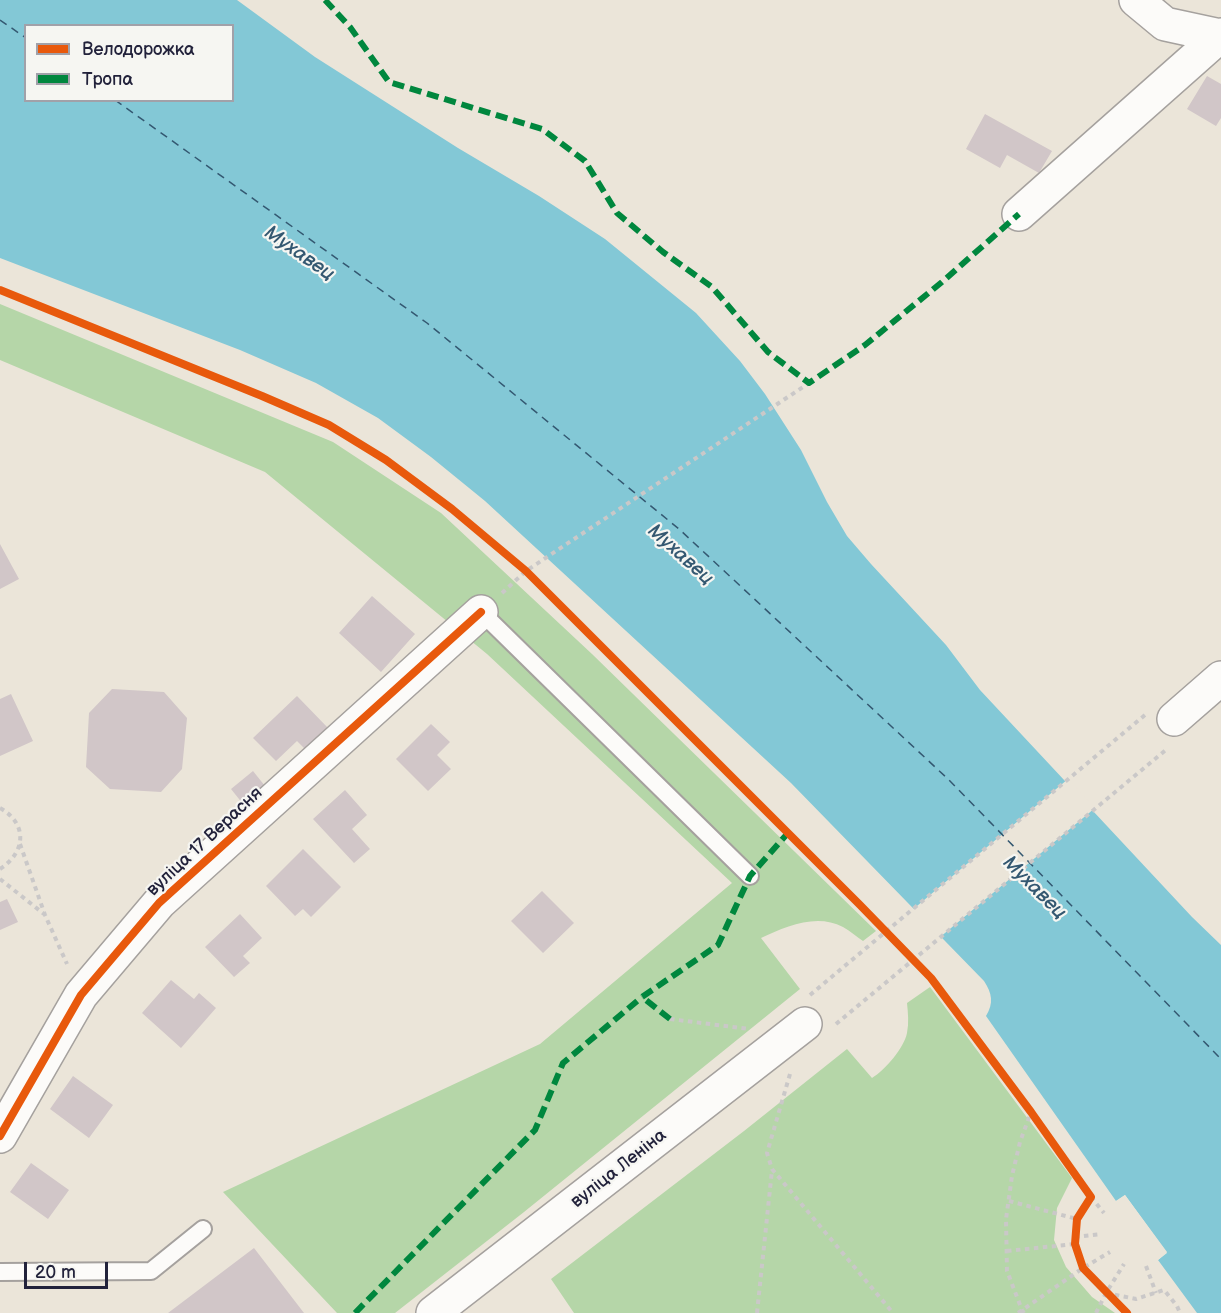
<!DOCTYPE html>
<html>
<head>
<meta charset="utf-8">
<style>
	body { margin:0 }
	#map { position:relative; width:1221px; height:1313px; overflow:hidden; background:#ebe5d9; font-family:"Balsamiq Sans",sans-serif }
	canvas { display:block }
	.legend { position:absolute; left:24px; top:24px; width:210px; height:78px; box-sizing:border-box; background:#f6f6f2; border:2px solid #a1a1a9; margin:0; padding:8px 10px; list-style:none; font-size:18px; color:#22223b }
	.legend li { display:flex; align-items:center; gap:12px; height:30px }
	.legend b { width:30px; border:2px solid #a1a1a9 }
	.scale { position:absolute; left:24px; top:1262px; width:84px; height:27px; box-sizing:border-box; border:3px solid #22223b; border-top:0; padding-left:8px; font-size:18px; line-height:21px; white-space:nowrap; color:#22223b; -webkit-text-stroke:4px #f6f6f2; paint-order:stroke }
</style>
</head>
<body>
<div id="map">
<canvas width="1221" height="1313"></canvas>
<ul class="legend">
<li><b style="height:8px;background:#e8590c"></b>Велодорожка</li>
<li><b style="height:8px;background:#00873e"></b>Тропа</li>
</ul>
<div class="scale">20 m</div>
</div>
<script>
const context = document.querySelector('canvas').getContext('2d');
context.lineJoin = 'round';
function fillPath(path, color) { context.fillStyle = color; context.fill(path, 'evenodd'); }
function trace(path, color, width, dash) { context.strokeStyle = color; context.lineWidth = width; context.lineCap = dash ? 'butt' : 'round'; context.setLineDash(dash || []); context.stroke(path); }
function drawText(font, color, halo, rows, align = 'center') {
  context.font = font + ' "Balsamiq Sans",sans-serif'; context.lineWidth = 4.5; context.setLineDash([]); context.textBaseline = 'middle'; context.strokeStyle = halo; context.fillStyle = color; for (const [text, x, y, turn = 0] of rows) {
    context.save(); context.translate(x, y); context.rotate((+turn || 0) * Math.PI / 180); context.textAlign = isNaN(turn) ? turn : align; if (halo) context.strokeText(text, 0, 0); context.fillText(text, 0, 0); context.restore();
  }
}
fillPath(new Path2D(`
	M0,304L333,442L441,513L592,654L876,931L863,941C857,937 850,931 843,927C817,913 786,926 761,938L800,989L524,1212L395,1313H337L223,1192L540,1044L732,883L487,654L265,472L0,360Z
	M930,987L1072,1178L1057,1208L1054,1240L1066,1267L1092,1297L1115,1313H574L551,1279L744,1131L847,1049L872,1078C885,1070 904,1048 907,1033C909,1023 908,1013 907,1003Z`), '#b5d6a8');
fillPath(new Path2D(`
	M0,0H237L315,57L458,148L539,196L605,239L696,313L740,361L765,394L801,450L827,502L847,536L871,564L946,645L980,690L1192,917L1221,945V1313H1197L1158,1260L1167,1252L1125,1195L1116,1201L986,1016C994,1003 992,993 984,981L791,783L485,501L431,457L378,418L316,383L240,350L0,258ZM26,26H232V100H26Z`), '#83c8d6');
fillPath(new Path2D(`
	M1068,779L1095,808L939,938L911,911Z
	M1125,1195L1167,1253L1158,1260L1155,1262V1259L1163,1252L1124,1199L1117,1204L1113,1203Z`), '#ebe5d9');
trace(new Path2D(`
	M0,20L26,38
	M115,100L427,323L679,529L948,779L1221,1059`), '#345871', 1.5, [8, 6]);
fillPath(new Path2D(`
	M1207,76L1221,84V118L1216,126L1187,109Z
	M985,114L1052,151L1039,173L1007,155L1000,168L966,149Z
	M0,544L19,579L0,589Z
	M372,596L415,634L381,672L339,633Z
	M112,689L164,692L187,718L182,769L161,792L110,789L86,767L89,713Z
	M11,694L33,741L0,756V699Z
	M297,696L329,729L307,751L297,741L276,761L253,738Z
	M431,724L450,742L437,755L451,769L428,791L396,759Z
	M253,771L269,791L247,809L231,789Z
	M345,790L367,815L352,829L370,849L354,863L313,819Z
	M303,849L341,887L311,917L303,909L295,916L266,886Z
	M542,891L574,923L543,953L511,921Z
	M7,899L18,922L0,930V902Z
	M240,914L262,938L243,956L250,963L234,977L205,947Z
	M171,980L194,999L199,993L216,1008L181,1048L142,1013Z
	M73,1076L113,1105L89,1138L50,1109Z
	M31,1163L69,1190L48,1219L10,1192Z
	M254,1248L304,1313H168Z`), '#d1c6c8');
const service = new Path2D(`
	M481,612L750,876
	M0,1272L151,1271L203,1229`);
const minor = new Path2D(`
	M1136,0L1165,24L1220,36
	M1019,214L1221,35
	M0,1136L81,995L159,903L481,612`);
const primary = new Path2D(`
	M1174,719L1221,678
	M433,1313L805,1024`);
trace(service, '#a5a19e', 20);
trace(minor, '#a5a19e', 36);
trace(primary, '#a5a19e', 36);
trace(new Path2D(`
	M502,593L526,571L809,383
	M0,808C28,824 26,852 0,869
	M20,844L45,915L67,964
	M0,879L44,914
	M810,995L1145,715
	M670,1019L749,1029
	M836,1024L1167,749
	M790,1074L767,1153L772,1169L893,1313
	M1091,1197L1104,1213
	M1009,1201L1077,1219
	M1075,1237L1101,1234
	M1007,1251L1075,1244
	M1146,1266L1156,1293
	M1106,1293L1136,1299L1164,1290L1177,1306L1180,1313
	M757,1313L772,1170
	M1018,1313L1083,1268L1110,1252
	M1024,1313L1022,1310L1007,1271L1006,1219L1012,1176L1020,1142L1031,1112
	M1096,1313L1106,1293L1124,1264`), '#cac8c8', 4, [4.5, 4.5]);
trace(service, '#fcfbf9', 16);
trace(minor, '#fcfbf9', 33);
trace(primary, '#fcfbf9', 33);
trace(new Path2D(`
	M325,0L350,27L389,82L542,129L585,161L617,213L663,252L712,287L768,352L809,383L865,345L942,282L1019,214
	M670,1019L642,997L718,945L750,876L788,833
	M355,1313L535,1130L563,1063L642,997`), '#00873e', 6, [12, 6]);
trace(new Path2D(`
	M0,290L262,396L329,425L386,460L452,509L526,571L860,905L931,978L1031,1112L1091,1197L1077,1219L1075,1244L1083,1268L1127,1313
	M0,1136L81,995L159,903L481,612`), '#e8590c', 8);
drawText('18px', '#22223b', '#f6f6f2', [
	["вуліца 17 Верасня",205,842,-43],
	["вуліца Леніна",619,1169,-38]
]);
drawText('italic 20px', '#345871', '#f6f6f2', [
	["Мухавец",299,254,35],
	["Мухавец",680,555,42],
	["Мухавец",1034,888,45]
]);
</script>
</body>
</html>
